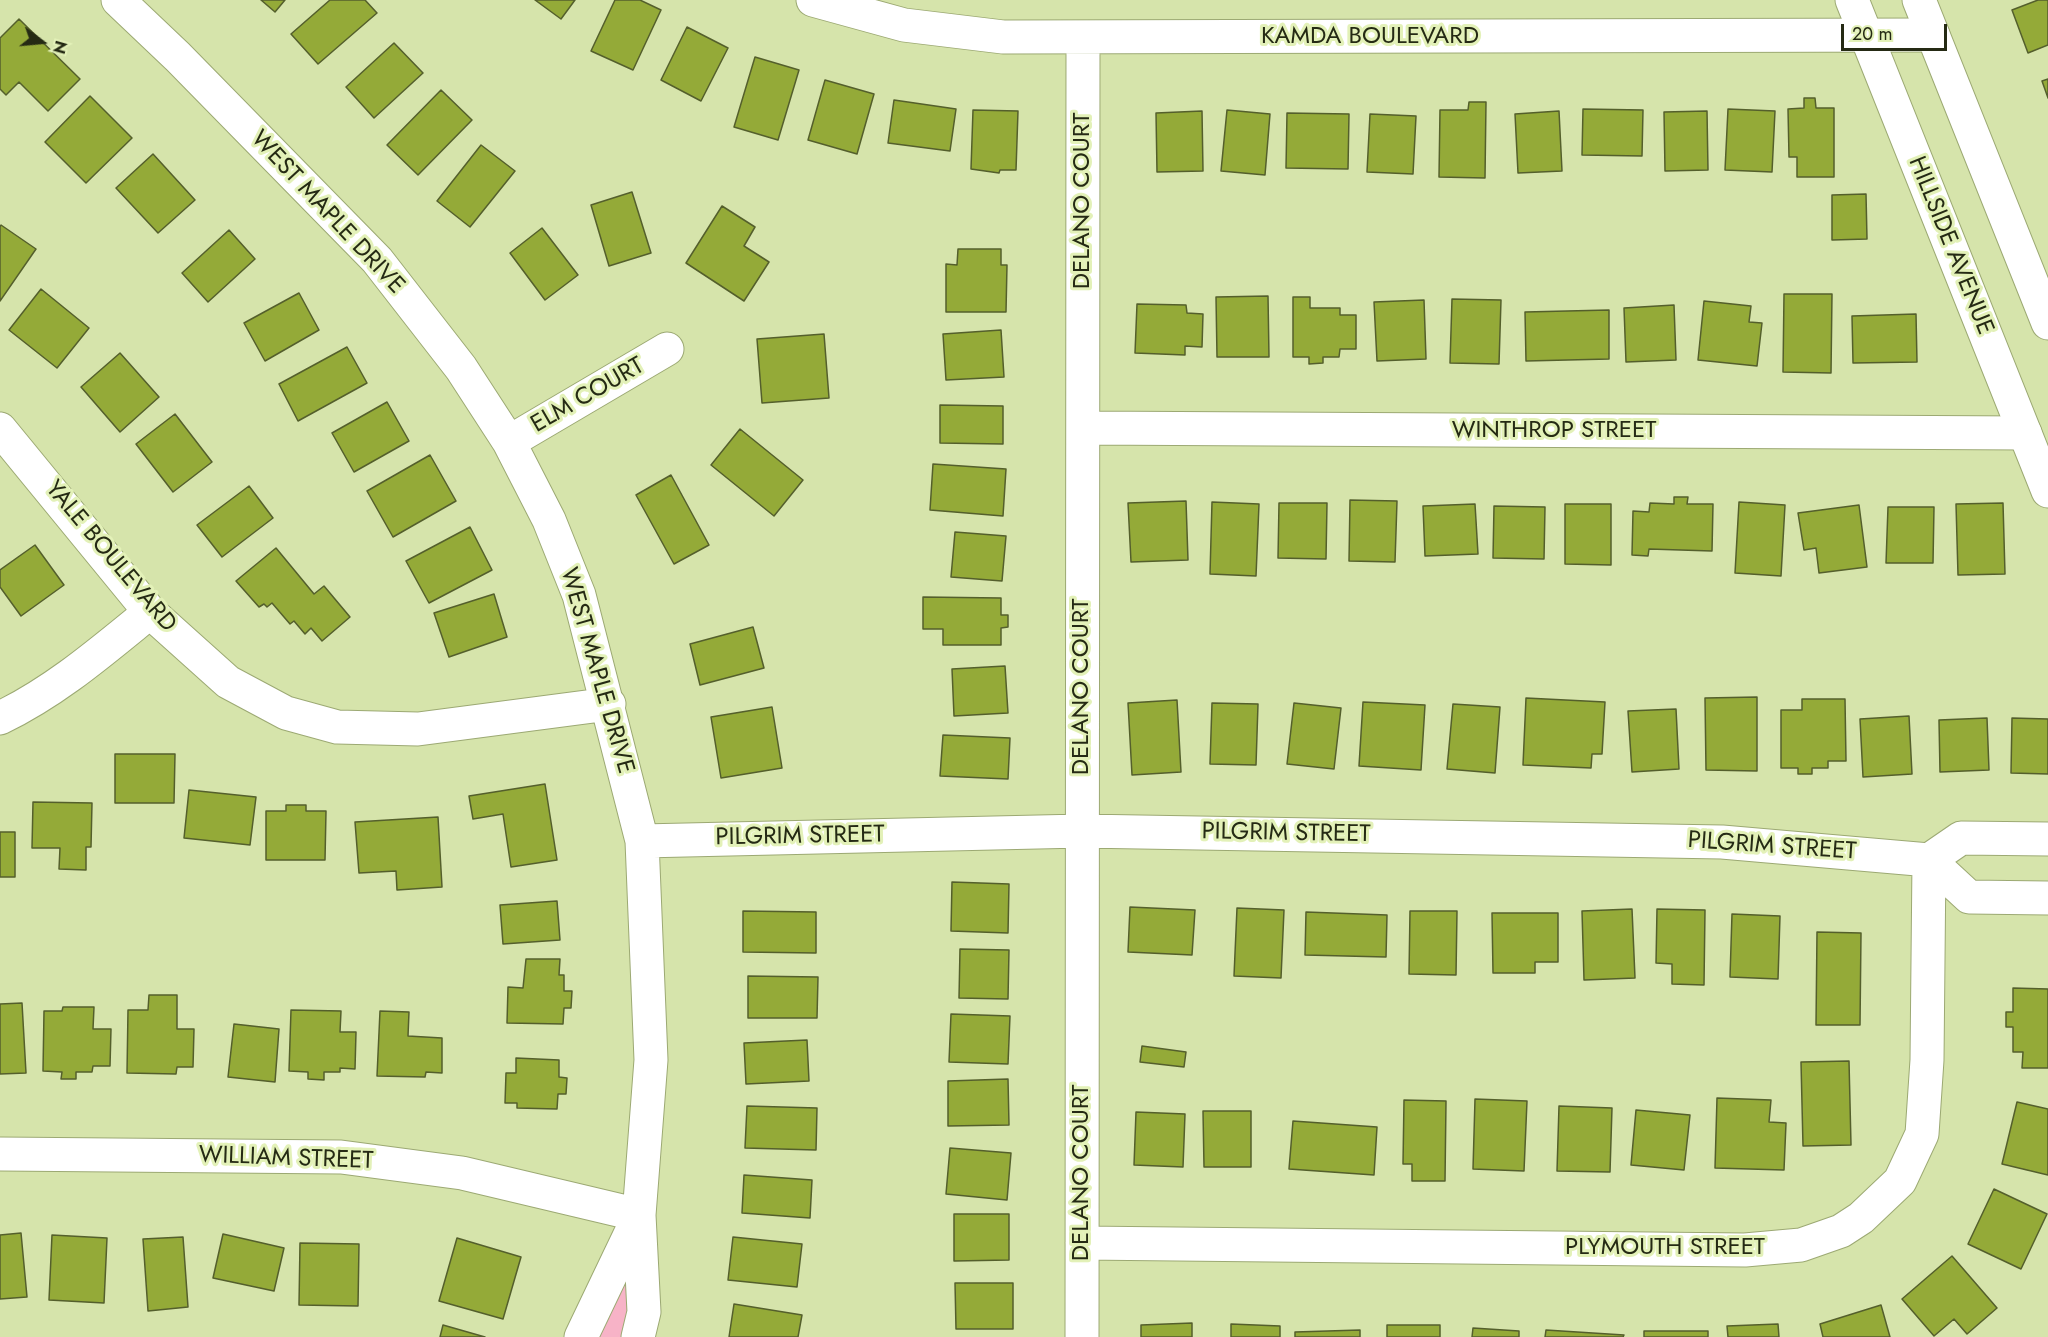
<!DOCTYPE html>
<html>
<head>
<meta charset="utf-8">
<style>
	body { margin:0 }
	#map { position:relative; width:2048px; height:1337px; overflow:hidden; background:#d6e4ab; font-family:Jost,sans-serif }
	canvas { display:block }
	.north { position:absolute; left:12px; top:12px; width:60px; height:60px; -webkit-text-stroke:4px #e3f1b8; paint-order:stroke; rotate:106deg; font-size:16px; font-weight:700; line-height:24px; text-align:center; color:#252a14 }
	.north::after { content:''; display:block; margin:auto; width:21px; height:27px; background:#252a14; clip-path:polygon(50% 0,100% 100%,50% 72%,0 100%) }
	.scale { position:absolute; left:1841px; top:24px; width:106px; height:27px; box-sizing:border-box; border:3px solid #252a14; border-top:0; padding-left:8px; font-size:18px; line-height:21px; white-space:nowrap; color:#252a14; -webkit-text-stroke:4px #e3f1b8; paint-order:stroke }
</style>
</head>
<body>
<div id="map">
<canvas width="2048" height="1337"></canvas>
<div class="north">N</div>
<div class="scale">20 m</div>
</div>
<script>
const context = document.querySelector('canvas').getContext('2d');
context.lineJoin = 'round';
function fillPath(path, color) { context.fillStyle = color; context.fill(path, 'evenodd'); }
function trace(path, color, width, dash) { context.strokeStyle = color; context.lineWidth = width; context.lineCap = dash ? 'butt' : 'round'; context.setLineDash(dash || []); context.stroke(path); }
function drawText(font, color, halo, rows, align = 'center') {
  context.font = font + ' Jost,sans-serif'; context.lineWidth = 6; context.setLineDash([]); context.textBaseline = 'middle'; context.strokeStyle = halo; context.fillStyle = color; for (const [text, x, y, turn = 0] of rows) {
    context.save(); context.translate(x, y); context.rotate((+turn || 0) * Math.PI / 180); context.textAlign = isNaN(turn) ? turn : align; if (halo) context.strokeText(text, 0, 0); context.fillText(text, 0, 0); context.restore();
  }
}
fillPath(new Path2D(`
	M634,1244L630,1337H589Z`), '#f7b3c7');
const building = new Path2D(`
	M261,0H285L275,12Z
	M330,0H365L377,13L318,64L291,34Z
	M535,0H575L561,19Z
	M615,0H640L661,10L633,70L591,51Z
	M2038,0H2048V45L2028,53L2012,10Z
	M19,19L80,79L48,111L19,82L6,95L0,89V38Z
	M687,27L728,48L701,101L661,80Z
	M394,43L423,73L374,118L346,87Z
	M755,57L799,70L778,140L734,127Z
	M2048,79V98L2042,81Z
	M825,80L874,94L857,154L808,140Z
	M441,90L472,120L418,175L387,145Z
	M90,96L132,138L86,183L45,142Z
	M1804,98H1815L1816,108H1834V177H1797V157H1789L1788,109L1804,108Z
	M894,100L956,109L950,151L888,143Z
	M1469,102H1486L1485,178L1439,177L1440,110H1468Z
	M1583,109L1643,110L1642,156L1582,155Z
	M1728,109L1775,111L1772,172L1725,170Z
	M973,110L1018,111L1016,170H1000L999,173L971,169Z
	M1227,110L1270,114L1265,175L1221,171Z
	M1202,111L1203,171L1157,172L1156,113Z
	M1559,111L1562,171L1518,173L1515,114Z
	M1707,111L1708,170L1665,171L1664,112Z
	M1287,113L1349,114L1348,169L1286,168Z
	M1370,114L1416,116L1413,174L1367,172Z
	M481,145L515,171L470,227L437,201Z
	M153,154L195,200L158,233L116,188Z
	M632,192L651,253L609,266L591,205Z
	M1866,194L1867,239L1832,240V195Z
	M722,206L755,227L744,246L769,262L744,301L686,263Z
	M1,225L36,249L0,301V227Z
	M542,228L578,275L545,300L510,253Z
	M229,230L255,259L208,302L182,273Z
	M958,249H1001V265H1007L1006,312H946V264L957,265Z
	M41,289L89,328L57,368L9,330Z
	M299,293L319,330L265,361L244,323Z
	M1784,294H1832L1831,373L1783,372Z
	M1268,296L1269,357H1217L1216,297Z
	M1293,297H1310V308H1340V315H1356V349H1340L1339,357H1323V363L1309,364V357H1293Z
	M1452,299L1501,300L1499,364L1450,363Z
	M1424,300L1426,359L1377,361L1374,302Z
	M1704,301L1751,306L1749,322L1762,323L1757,366L1698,360Z
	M1137,304L1186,305L1187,313L1203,314L1202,347L1185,346V355L1135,353Z
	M1674,305L1676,360L1626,362L1624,308Z
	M1609,310V359L1526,361L1525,312Z
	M1916,314L1917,362L1853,363L1852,316Z
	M1001,330L1004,377L946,380L943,334Z
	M824,334L829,398L762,403L757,339Z
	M347,347L367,383L298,421L279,384Z
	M120,353L159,397L120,432L81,387Z
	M387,402L409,441L354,472L332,433Z
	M940,405L1003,406V444L940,443Z
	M175,414L212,462L173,492L136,444Z
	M740,429L803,480L774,516L711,465Z
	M430,455L456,501L393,537L367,491Z
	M933,464L1006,469L1003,516L930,510Z
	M671,475L709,545L674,564L636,495Z
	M249,486L273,518L222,557L197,525Z
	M1674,497H1688L1687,504H1713L1712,551L1649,549L1648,556L1632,555L1633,511L1649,512L1650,503L1674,504Z
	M1350,500L1397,501L1395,562L1349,561Z
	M1186,501L1188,560L1131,562L1128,503Z
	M1212,502L1259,504L1256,576L1210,574Z
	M1739,502L1785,505L1781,576L1735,573Z
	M1279,503H1327L1326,559L1278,558Z
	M2003,503L2005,574L1958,575L1956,504Z
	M1475,504L1478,554L1425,556L1423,506Z
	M1565,504H1611V565L1565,564Z
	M1859,505L1867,567L1819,573L1816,548L1804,550L1798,513Z
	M1494,506L1545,507L1544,559L1493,558Z
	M1888,507H1934L1933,563H1886Z
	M470,527L492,570L429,603L406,561Z
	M955,532L1006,536L1002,581L951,577Z
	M35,545L64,585L21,616L0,587V570Z
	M276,548L314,594L324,586L350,617L322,641L311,628L305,634L294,621L290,624L272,603L267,607L264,604L259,607L236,581Z
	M494,594L507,637L449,657L434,613Z
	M923,597L1001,598V615H1008V627L1001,628V645H943V629H923Z
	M753,627L764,668L700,685L690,644Z
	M1005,666L1008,713L954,716L952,669Z
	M1757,697V771L1706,770L1705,698Z
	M1526,698L1605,702L1602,754H1592L1591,768L1523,765Z
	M1802,699H1845L1846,761H1828V768H1812V774H1798V768H1781V710H1802Z
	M1177,700L1181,772L1132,775L1128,703Z
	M1363,702L1425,705L1421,770L1359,766Z
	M1212,703L1258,704L1256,765L1210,764Z
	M1294,703L1341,708L1334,769L1287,764Z
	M1453,704L1500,707L1495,773L1447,769Z
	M772,707L782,768L721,778L711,717Z
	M1676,709L1679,769L1632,772L1628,711Z
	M1909,716L1912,774L1863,777L1860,719Z
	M1987,718L1989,770L1940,772L1939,720Z
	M2012,718L2048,719V774L2011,773Z
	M943,735L1010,738L1008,779L940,776Z
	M115,754H175L174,803H115Z
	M545,784L557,860L511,867L503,814L473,819L469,796Z
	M189,790L256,797L250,845L184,838Z
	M33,802L92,803L91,847H86V870L59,869L60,848H32Z
	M286,805H306V811H326L325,860H266V811H286Z
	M438,817L442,887L397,890L396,871L359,873L355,822Z
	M0,832H15V877H0Z
	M952,882L1009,884L1008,933L951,931Z
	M557,901L560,940L503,944L500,905Z
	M1130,907L1195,910L1192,955L1128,952Z
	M1237,908L1284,910L1281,978L1234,976Z
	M1632,909L1635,978L1584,980L1582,911Z
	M1657,909L1705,910L1704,985L1672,984V964L1656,963Z
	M743,911L816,912V953L743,952Z
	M1410,911H1457L1456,975L1409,974Z
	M1306,912L1387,915L1386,957L1305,955Z
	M1492,913H1558V962H1535V973H1493Z
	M1732,914L1780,916L1778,979L1730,977Z
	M1817,932L1861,933L1860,1025H1816Z
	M960,949L1009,950L1008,999L959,998Z
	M526,959H560L559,975H564V991H572L571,1008H564L563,1024L507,1023L508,987L523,988Z
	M748,976L818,977L817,1018H748Z
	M2013,988L2048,989V1068H2022L2023,1052H2013V1027H2006V1012H2013Z
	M149,995H177V1029H194L193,1067H177L176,1074L127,1073L128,1010H148Z
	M22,1003L26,1073L0,1074V1004Z
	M63,1007H94L93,1029H111L110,1066H93L92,1072H76V1079H61L62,1072L43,1071L44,1011H62Z
	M291,1010L341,1011L340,1032H356L355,1069L340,1068V1072H324V1080L308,1079V1072L289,1071Z
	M380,1011L409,1012L408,1036L442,1038V1073L426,1072L425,1077L377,1076Z
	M951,1014L1010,1016L1008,1064L949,1062Z
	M234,1024L279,1029L275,1082L228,1077Z
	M807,1040L809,1081L746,1084L744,1043Z
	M1142,1046L1186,1052L1184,1067L1140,1062Z
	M516,1058L559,1060V1077L567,1078L566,1094H558L557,1109L517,1108V1103H505L506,1073H516Z
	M1849,1061L1851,1145L1803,1146L1801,1062Z
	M1008,1079L1009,1125L948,1126V1081Z
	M1717,1098L1771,1100L1769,1122L1786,1123L1784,1170L1715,1168Z
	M1475,1099L1527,1101L1524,1171L1473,1169Z
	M1404,1100L1446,1101L1445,1181H1412V1164H1403Z
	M2017,1102L2048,1109V1175L2002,1164Z
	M747,1106L817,1108L816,1150L745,1148Z
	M1559,1106L1612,1108L1610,1172L1557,1171Z
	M1636,1110L1690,1115L1684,1170L1631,1165Z
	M1203,1111H1251V1167H1204Z
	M1136,1112L1185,1114L1183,1167L1134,1165Z
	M1293,1121L1377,1127L1374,1175L1289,1169Z
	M950,1148L1011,1153L1007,1200L946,1194Z
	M744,1175L812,1180L810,1218L742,1213Z
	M1994,1189L2047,1214L2021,1269L1968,1244Z
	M954,1214H1009V1260L954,1261Z
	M21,1233L27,1297L0,1299V1235Z
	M223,1234L284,1248L274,1291L213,1278Z
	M52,1235L107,1238L104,1303L49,1300Z
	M183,1237L188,1307L148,1311L143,1239Z
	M733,1237L802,1244L797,1287L728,1280Z
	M457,1238L521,1257L503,1319L439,1301Z
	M300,1243L359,1244L358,1306L299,1305Z
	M1952,1256L1997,1308L1967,1334L1954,1319L1934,1336L1902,1299Z
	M955,1283H1013V1329H956Z
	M734,1304L802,1315L798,1337H729Z
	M1881,1305L1890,1337H1823L1820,1324Z
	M1192,1323V1337H1141V1325Z
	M1231,1324L1280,1326V1337H1231Z
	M1778,1324L1779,1337H1728L1727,1326Z
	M443,1325L485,1337H440Z
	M1387,1325H1440V1337H1387Z
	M1473,1328L1519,1331V1337H1472Z
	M1360,1330V1337H1295V1332Z
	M1546,1330L1624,1335L1623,1337H1545Z
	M1644,1331H1708V1337H1644Z`);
fillPath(building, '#94aa38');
trace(building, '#545f2c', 1.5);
const minor = new Path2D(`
	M118,0L178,57L377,260L461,368L509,442L549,520L579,595L642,841L651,1060L639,1215L644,1312L638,1337
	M813,0L904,25L1003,37L1933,35
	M1083,428L2025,433
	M0,429L150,612L228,682L286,713L337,727L418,729L609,704
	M509,442L667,349
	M0,718C56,691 102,651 150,612
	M642,841L1082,831L1722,842L1929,860L1969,897L2048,898
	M1929,860L1961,838L2048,839
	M0,1154L341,1157L462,1173L639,1215
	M1082,1243L1745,1250L1801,1245L1841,1231L1861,1218L1900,1181L1922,1134L1927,1060L1929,860
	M581,1337L637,1220
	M1082,1337L1083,38`);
const major = new Path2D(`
	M1852,0L2048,491
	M1919,0L2048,323`);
trace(minor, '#9ca973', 35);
trace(major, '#9ca973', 35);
trace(minor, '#fff', 33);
trace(major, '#fff', 33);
drawText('24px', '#252a14', '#e3f1b8', [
	["KAMDA BOULEVARD",1370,37],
	["DELANO COURT",1083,201,-90],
	["WEST MAPLE DRIVE",327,213,47],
	["HILLSIDE AVENUE",1950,246,68],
	["ELM COURT",588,396,-30],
	["WINTHROP STREET",1554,431],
	["YALE BOULEVARD",110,557,50],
	["WEST MAPLE DRIVE",596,671,74],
	["DELANO COURT",1082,687,-90],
	["PILGRIM STREET",1286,834,1],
	["PILGRIM STREET",800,837,-1],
	["PILGRIM STREET",1772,847,4],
	["WILLIAM STREET",286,1159,2],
	["DELANO COURT",1082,1173,-90],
	["PLYMOUTH STREET",1665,1248]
]);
</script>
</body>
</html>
